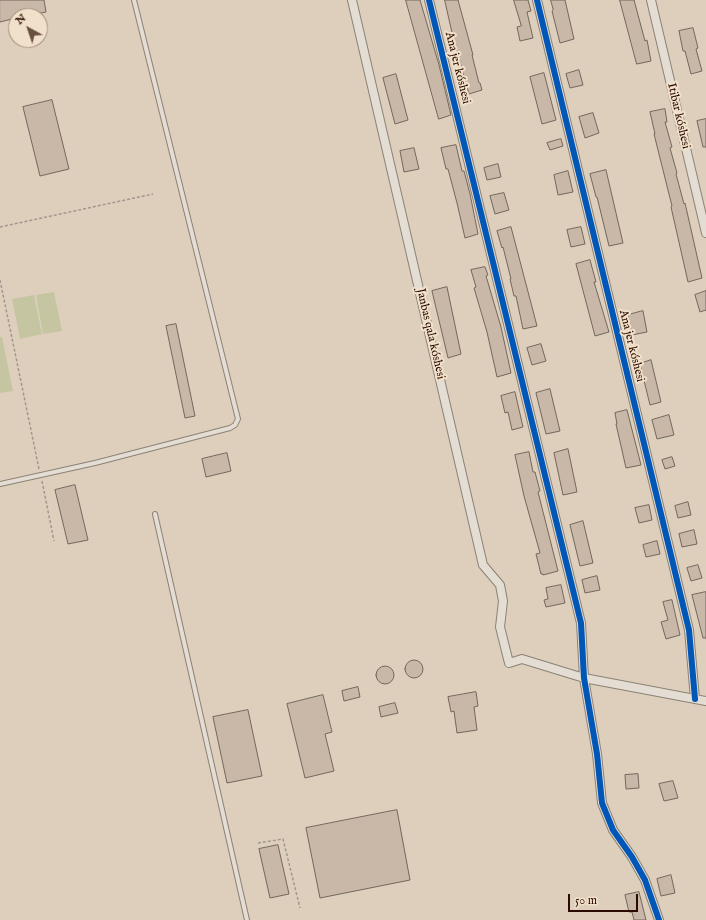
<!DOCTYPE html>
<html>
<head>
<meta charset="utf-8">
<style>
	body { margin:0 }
	#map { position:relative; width:706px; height:920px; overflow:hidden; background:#ddcfbc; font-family:"IM FELL English",serif }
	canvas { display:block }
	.north { position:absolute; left:8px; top:8px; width:40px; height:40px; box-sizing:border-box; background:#f1e1ca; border:1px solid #a28b7a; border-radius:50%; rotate:320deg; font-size:11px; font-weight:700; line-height:16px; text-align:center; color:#2b0a01 }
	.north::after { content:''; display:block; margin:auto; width:14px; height:18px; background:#694f42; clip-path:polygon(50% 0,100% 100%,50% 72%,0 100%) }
	.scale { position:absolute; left:568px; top:894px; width:70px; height:18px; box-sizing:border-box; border:2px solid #2b0a01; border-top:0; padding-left:5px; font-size:12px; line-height:14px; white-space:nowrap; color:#2b0a01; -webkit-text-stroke:3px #f1e1ca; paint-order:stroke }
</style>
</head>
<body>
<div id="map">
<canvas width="706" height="920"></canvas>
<div class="north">N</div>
<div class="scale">50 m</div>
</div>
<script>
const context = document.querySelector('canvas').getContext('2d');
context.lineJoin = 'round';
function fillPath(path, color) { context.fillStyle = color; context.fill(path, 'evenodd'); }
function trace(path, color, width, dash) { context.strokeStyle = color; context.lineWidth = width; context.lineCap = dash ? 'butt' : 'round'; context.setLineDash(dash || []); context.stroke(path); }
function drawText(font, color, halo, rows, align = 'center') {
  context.font = font + ' "IM FELL English",serif'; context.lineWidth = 4; context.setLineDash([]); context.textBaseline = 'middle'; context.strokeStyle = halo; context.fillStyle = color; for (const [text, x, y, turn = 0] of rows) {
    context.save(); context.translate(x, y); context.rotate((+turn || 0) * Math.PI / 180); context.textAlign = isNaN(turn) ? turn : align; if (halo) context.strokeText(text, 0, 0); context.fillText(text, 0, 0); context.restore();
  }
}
fillPath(new Path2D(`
	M54,292L62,331L43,334L36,295Z
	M34,295L42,334L20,339L12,299Z
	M0,337H2L13,391L0,393Z`), '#c6c5a2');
const building = new Path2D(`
	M0,0H44L46,12L27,16H16V18L0,22Z
	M406,0H420L439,65L451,115L439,119Z
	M445,0H458L473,55H472L479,83H480L482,90L469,94L453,37Z
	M514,0H528L531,11L527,12L533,38L520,41L517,27L521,26Z
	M551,0H565L574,39L560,43L552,11L553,10Z
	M620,0H634L645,41L647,40L651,61L637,64Z
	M693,28L698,48L696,49L702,71L691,74L685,51H683L679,31Z
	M579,70L583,85L570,88L566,74Z
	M544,73L556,120L542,124L530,77Z
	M396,74L408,120L395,124L383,78Z
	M52,100L69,169L40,176L23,107Z
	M665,109L667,122H665L672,147L670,148L677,173L676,174L684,204L685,203L702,278L688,282L671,207L672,206L654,134H655L650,112Z
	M593,113L599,133L585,138L579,117Z
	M706,119V147H703L697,121Z
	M561,139L563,146L550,150L547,143Z
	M456,145L462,171H464L470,194L478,234L465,238L457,203L448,169H446L441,148Z
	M414,148L419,169L404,172L400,151Z
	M498,164L501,177L487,180L484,168Z
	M606,170L623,243L609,246L597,197H596L590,174Z
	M568,171L573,192L558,195L554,175Z
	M504,193L509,210L495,214L490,196Z
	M511,227L537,326L523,329L516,296H514L510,279H511L503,247L502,248L497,231Z
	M581,227L585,244L571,247L567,230Z
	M590,260L596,282H594L609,332L595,336L576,264Z
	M485,267L488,275L486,276L501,327L511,373L497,377L487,332L474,288L476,287L471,270Z
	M447,287L461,354L448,358L432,291Z
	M706,291V310L700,312L695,295Z
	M643,311L647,332L632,335L628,315Z
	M176,324L195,416L185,418L166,326Z
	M541,344L546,361L532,365L527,348Z
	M651,360L661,402L650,405L640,364Z
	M550,389L560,431L546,434L536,393Z
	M515,392L523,427L512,430L508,412L505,413L501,396Z
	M627,410L641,465L626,468L616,424H617L615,413Z
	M669,415L674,435L657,439L652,420Z
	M568,449L577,492L563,495L554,453Z
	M529,452L533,472H535L540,491L538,492L558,571L543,575V574H541L536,554L540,553L524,496L515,455Z
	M227,453L231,471L206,477L202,459Z
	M672,457L675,466L665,469L662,460Z
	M75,485L88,540L68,544L55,490Z
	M688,502L691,515L678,518L675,506Z
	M649,505L652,520L639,523L635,508Z
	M583,521L593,563L580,566L570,525Z
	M694,530L697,544L682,547L679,534Z
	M657,541L660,554L646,557L643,545Z
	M698,565L702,578L691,581L687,568Z
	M597,576L600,590L585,593L582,580Z
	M561,585L565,603L546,607L544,600L548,599L546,588Z
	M706,592V638H703L692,595Z
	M672,600L680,635L666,639L661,622L668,620L663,602Z
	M405 669a9 9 0 1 1 18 0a9 9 0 1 1-18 0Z
	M376 675a9 9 0 1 1 18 0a9 9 0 1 1-18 0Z
	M358,687L360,697L344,701L342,691Z
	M476,692L478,706L474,707L477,730L457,733L454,711L451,712L448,697Z
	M323,695L332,732L325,734L334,771L305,778L287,704Z
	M395,703L398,713L381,717L379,707Z
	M248,710L262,776L227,783L213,717Z
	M638,774L639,788L626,789L625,775Z
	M673,781L678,798L664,801L659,784Z
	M397,810L410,880L320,898L306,828Z
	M278,845L289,894L270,898L259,849Z
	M671,875L675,893L661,896L657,879Z
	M639,892L646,920H634L632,912H629L625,895Z`);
fillPath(building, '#c9b7a8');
trace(building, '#73675d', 1);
const lane = new Path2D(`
	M0,484L95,463L230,428L235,425L238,419L134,0
	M155,514L247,920`);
const street = new Path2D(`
	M352,0L483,565L500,585L503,601L500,627L509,663L522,659L584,678L706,701
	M429,0L581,623L584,678L597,754L602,803L613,830L632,857L645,880L659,920
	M537,0L689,630L695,699
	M651,0L706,233`);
trace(lane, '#8d8175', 6);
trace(street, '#8d8175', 10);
trace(new Path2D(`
	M0,227L153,194
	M0,280L39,469
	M42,481L54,541
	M258,843L283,839L300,908`), '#a0978f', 1.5, [3, 2]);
trace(lane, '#e3ddd3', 4);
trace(street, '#e3ddd3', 8);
trace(new Path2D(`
	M429,0L581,623L584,678L597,754L602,803L613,830L632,857L645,880L659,920
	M537,0L689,630L695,699`), '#0057b8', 6);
drawText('12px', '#2b0a01', '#f1e1ca', [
	["Ana jer kóshesi",457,68,76],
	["Itibar kóshesi",678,116,77],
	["Janbas qala kóshesi",430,334,77],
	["Ana jer kóshesi",631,346,76]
]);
</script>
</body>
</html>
